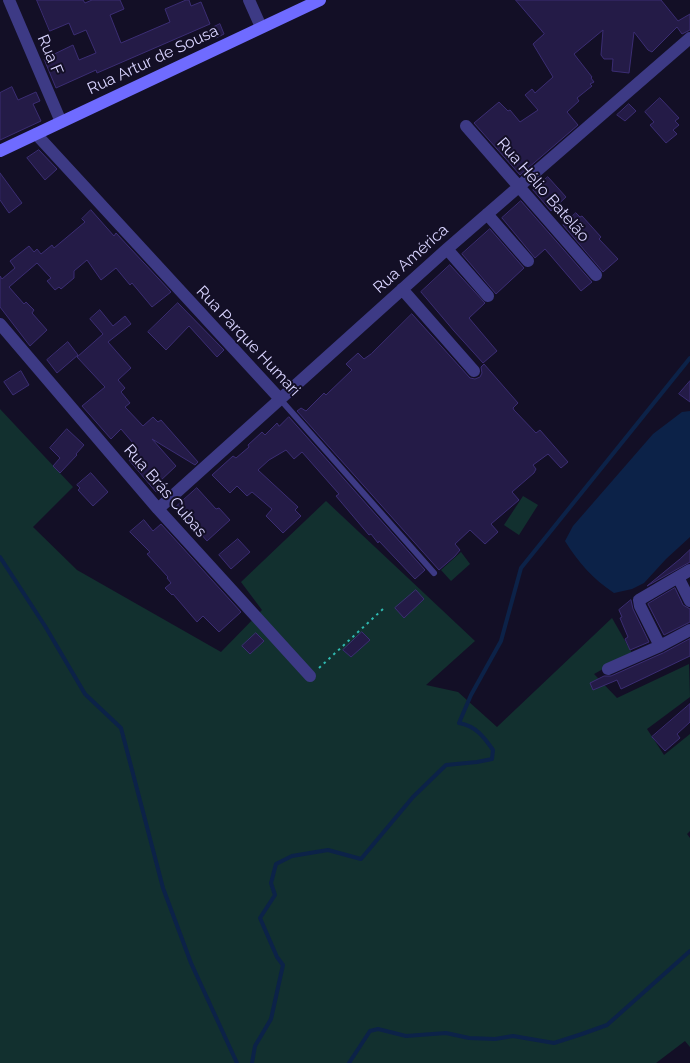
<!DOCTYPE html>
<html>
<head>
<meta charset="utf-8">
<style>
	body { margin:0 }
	canvas { display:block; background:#130f26 }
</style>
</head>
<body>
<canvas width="690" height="1063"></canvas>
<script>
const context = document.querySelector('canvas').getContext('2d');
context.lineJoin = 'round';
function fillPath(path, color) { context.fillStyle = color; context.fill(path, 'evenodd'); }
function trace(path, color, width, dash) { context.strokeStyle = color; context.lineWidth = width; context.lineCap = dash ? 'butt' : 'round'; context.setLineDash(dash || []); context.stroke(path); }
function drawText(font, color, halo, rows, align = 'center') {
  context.font = font + ' Raleway,sans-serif'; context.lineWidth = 4; context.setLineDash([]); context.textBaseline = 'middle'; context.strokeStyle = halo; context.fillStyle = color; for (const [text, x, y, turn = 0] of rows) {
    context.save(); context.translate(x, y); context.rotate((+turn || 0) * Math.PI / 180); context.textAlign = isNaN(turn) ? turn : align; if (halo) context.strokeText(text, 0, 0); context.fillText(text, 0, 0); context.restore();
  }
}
fillPath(new Path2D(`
	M0,409L73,487L33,527L77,570L221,652L262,610L241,582L326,501L475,641L426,685L458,692L497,727L612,618L632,653L594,674L617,698L689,664L690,697L647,729L664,755L690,734V831L687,834L690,838V1047L685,1041L656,1063H0Z
	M523,496L538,505L519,535L504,525Z
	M461,552L470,564L451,581L441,570Z`), '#12302f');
fillPath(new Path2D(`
	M690,411V537L666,559L644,583L632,589L614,593C593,579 578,562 565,541L573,526L653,434L682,412Z`), '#0c2248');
trace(new Path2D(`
	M0,557L45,626L85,694L121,728L163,888L191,963L237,1063
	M252,1063L255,1046L271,1019L283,965L277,957L260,918L275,895L271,883L276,864L292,856L328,850L361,859L413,797L446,765L477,762L492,759L493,750C484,737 476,726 459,723L471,695L501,641L521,568L690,358
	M349,1063L370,1031L378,1029L406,1036L446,1033L469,1038L495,1039L513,1036L554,1043L582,1034L607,1025L690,951`), '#0c2248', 4);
const building = new Path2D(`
	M37,0H83L85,3L92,0H120L124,9L110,15L121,43L170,22L165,9L186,0H189L191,6L201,2L210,24L97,73L96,70L56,88L44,59L73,45L79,60L96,53L86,30L74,35L69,23L50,31Z
	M516,0H661L678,21L690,14V30L682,34L677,27L652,52L648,50L634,32L629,73L612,71L613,59H604L601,55L603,30L574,54L592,77L591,78L594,82L590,84L592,86L577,98L579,101L567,112L578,125L520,175L474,123L499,102L508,111L510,110L520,122L538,110L525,95L532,89L535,93L553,77L533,44L544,34Z
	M220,24L224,34L216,38L212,28Z
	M12,87L18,100L36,92L40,101L33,104L41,121L0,140V93Z
	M660,98L679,118L675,121L679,125L673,130L677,134L666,143L650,125L654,122L645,112Z
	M629,104L636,111L625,121L617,115Z
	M39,150L57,169L45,180L27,158Z
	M0,173L22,203L9,213L0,200Z
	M548,177L566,197L551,211L533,190Z
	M521,201L592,282L581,291L545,249L535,258L502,218Z
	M91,210L114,236L116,233L171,292L152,307L132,283L130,285L116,268L101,280L87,260L74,271V278L61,289L59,287L55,290L47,281L51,278L37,263L9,287L24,304L26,302L34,310L32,313L47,330L30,346L0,307V276L2,279L15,268L10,261L29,246L34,252L37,249L41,254L52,245L54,248L85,222L82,219Z
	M576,213L580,217L582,216L601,237L599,239L618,259L603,272L563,225Z
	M490,229L524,268L496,294L462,254Z
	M450,265L485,303L469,318L497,351L483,363L454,331L421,292Z
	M178,303L224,350L217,357L189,326L166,350L148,332Z
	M100,310L113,326L125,316L131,324L108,342L131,368L118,380L125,388L121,392L130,403L125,407L143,426L153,417L158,422L161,420L198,462L195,465L152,439L176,466L159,482L163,487L156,492L129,460L139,450L121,429L111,439L82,406L105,387L77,357L103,334L90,319Z
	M412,314L470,378L475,379L480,377L482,373L481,367L484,364L518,403L513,408L514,410L536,433L540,430L568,462L561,468L548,454L533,465L536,469L534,473L512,492L519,500L491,524L498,532L485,544L470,530L455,544L460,550L455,556L439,570L297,411L301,408L306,411L324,393L326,395L352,370L346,364L358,353L364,359L371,354Z
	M68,342L78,355L57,373L47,360Z
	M21,371L29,385L13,395L4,382Z
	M690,381V402L679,394Z
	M289,417L425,570L415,579L379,541L378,543L371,534L369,535L336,496L339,494L302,452L294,459L286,450L269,460L258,470L298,507L295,510L301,516L283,533L266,516L272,509L252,492L247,496L237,486L230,493L212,475L233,456L236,458L249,447L248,445L262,432L265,435L277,423L279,426Z
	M67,429L84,445L76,454L77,455L60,473L53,466L60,458L50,448Z
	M91,473L108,492L93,506L78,490L80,488L77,485Z
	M197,488L216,509L219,508L230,520L207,541L177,506Z
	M144,520L153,531L161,524L241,612L219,632L203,616L197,622L173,594L172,595L165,588L171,583L167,578L168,577L147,554L150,552L130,532Z
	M238,539L250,552L231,569L219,555Z
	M690,550V562L647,586L680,559Z
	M675,588L683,605L690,609V622L664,635L648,604Z
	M416,590L424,599L404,618L395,608Z
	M631,600L633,609L649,642L630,650L625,639L628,637L620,618L622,617L619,610Z
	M362,632L370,640L351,657L343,650Z
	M256,633L264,641L250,654L242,646Z
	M690,639V656L621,689L617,680L593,690L590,683L604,676H611L663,653Z
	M690,704V722L677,734L680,738L665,751L652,737Z`);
fillPath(building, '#241b47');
trace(building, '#3b2d73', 1);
trace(new Path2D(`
	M319,668L383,609`), '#2fb8b0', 2, [2.5, 4]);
trace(new Path2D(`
	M280,399L434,573`), '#3d3a85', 6);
trace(new Path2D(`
	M9,0L61,122
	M249,0L261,27
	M466,126L596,275
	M36,134L280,399
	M487,214L528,261
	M447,249L488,296
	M402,289L474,371
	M0,324L158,509L310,676
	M158,509L447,249L690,38
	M678,577L690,601
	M660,646L640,606L639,600L690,570
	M608,669L660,646L690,630`), '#3d3a85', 12);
trace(new Path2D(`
	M0,151L320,0`), '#6f6bff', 12);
drawText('16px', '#d9d4ff', '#130f26', [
	["Rua F",50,55,67],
	["Rua Artur de Sousa",153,60,-25],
	["Rua Hélio Batelão",543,190,49],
	["Rua América",411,259,-42],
	["Rua Parque Humari",248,341,47],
	["Rua Brás Cubas",165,491,49]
]);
</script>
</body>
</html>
